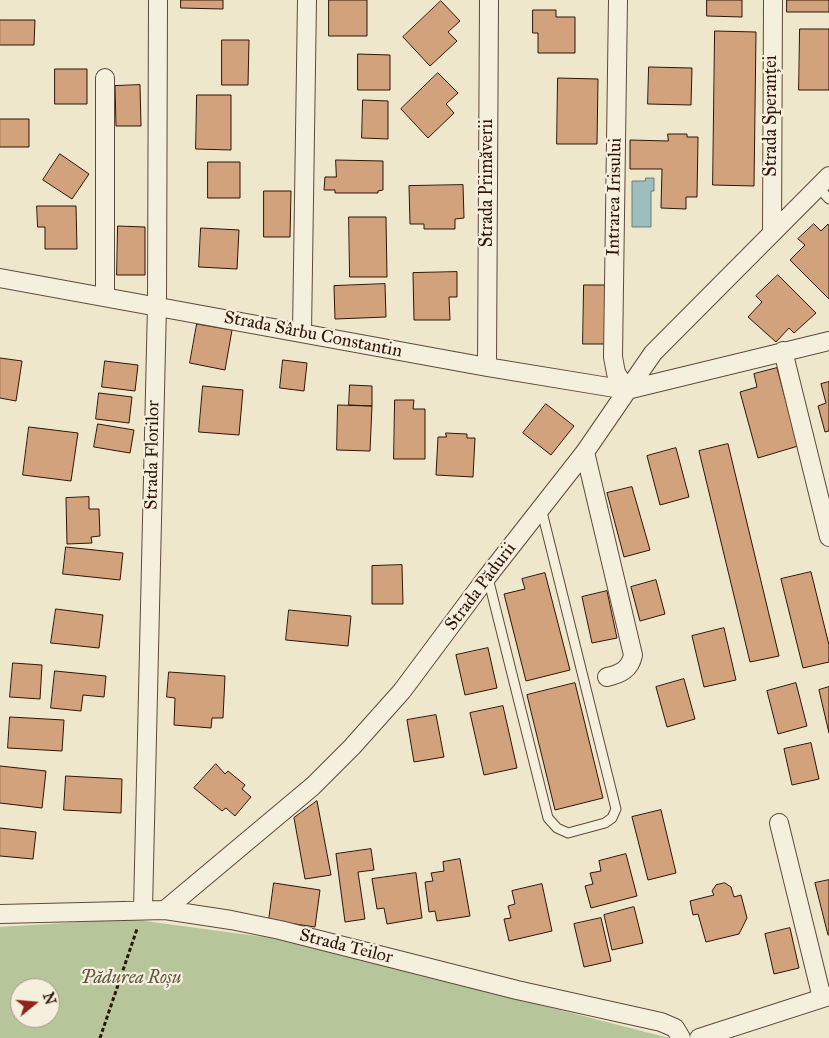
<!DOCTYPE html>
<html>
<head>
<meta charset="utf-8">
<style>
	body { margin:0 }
	#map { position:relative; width:829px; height:1038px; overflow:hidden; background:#efe7cb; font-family:"IM FELL Great Primer",serif }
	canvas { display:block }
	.north { position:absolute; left:10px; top:978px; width:50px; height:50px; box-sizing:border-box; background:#f5efdd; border:1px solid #a69788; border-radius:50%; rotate:73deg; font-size:14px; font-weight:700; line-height:20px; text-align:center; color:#2f1409 }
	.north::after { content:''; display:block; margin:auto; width:18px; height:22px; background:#8f2418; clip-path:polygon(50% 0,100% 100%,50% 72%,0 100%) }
</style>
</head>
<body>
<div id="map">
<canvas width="829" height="1038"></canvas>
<div class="north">N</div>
</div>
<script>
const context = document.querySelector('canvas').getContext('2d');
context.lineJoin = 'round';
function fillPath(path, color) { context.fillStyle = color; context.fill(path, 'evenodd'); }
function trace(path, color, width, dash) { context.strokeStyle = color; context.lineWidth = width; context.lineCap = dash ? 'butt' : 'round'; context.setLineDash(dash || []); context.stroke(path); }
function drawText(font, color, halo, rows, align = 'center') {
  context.font = font + ' "IM FELL Great Primer",serif'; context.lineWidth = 4.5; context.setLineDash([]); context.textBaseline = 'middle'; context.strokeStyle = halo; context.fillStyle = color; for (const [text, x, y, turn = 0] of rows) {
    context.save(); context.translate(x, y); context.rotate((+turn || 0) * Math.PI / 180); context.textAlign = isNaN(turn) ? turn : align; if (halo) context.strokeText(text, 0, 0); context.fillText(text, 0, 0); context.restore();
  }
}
fillPath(new Path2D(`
	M130,919L287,940L669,1038H0V927ZM20,988H50V1018H20Z`), '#b6c69a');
const water = new Path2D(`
	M646,178H654V191H651V227H632V181H645Z`);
fillPath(water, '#9cbebe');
trace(water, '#707a76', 1);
const building = new Path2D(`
	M181,0H223V9L181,8Z
	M329,0H367V36H329Z
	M707,0H742V17L707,16Z
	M787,0H829V12H787Z
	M441,1L460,21L448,32L457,41L430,66L403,37Z
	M533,10H556V17H575V53H538V33H533Z
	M0,20H35L34,45H0Z
	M800,29H829V90H799Z
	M715,31L756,32L754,186L713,185Z
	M222,40H249L248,85H222Z
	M358,54L390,55V90H358Z
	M649,67L692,68L691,105L648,104Z
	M55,69H87V104H55Z
	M438,73L458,93L446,104L454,113L428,138L401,109Z
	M558,78L598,79L597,144H557Z
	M140,85L141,126H116L115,86Z
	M197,95H231V150L196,149Z
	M363,100L388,101V139L362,138Z
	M0,119H29V147H0Z
	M668,134H687V137H698L697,197H686V209L661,208L662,169H630V140L668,141Z
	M60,154L89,174L72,199L43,180Z
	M336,160L383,161V190L378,191V193H335V190H324L325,177H336Z
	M208,162H240V198H208Z
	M463,185L464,218L455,219V229H424V224H410L409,186Z
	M264,191H291L290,237H264Z
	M37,206H76L77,249H45V227H38Z
	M349,217H386L387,277H350Z
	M814,224L821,231L828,224L829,226V299L790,260L805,245L798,239Z
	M118,226L145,227V275H117Z
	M201,228L239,230L237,269L199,267Z
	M457,272V297H449L450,320H414L413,273Z
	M778,275L816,313L794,333L789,328L776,342L748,317L762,302L756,296Z
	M385,284L386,317L335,319L334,286Z
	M584,285H608V344H583Z
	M197,324L232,330L225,370L190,363Z
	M0,358L22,361L16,401L0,398Z
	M283,360L307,363L304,391L280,388Z
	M105,361L138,365L135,391L102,387Z
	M777,368L798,446L758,458L740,392L757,387L754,374Z
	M829,382V431L825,432L818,406L826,403L821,384Z
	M350,385L372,386V406L349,405Z
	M203,386L243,390L239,435L199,432Z
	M99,393L132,397L129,423L96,419Z
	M395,400H414L413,409H425V459H394Z
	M546,404L574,426L551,455L523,433Z
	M338,405L372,406L370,451L337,450Z
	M98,424L134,430L130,453L94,447Z
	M29,427L78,433L71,481L23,475Z
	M446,433L467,434V438H475L473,477L436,475L438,437H446Z
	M728,444L779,656L750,662L699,451Z
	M676,448L689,497L660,505L647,456Z
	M632,487L650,550L624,557L607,493Z
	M89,497V509H99L100,536L91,537L92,543L67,544L66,498Z
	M66,547L123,553L120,580L63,574Z
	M402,565L403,604H372V566Z
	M811,572L829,645V662L803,668L781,579Z
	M545,573L570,670L526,681L504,594L525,589L522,579Z
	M656,580L665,614L640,621L631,587Z
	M607,591L617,638L592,643L582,597Z
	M56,609L103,615L99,648L51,643Z
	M289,610L351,616L348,646L286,640Z
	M724,628L736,680L704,687L692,636Z
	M488,648L497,688L465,695L456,655Z
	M13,663L42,665L40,699L10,697Z
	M55,671L106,676L104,697L83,695L81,711L51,708Z
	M169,672L225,676L223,718H212L211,728L174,725L175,698L167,697Z
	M684,679L695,719L667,727L656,687Z
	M575,683L603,798L555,810L527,695Z
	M796,683L807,726L778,734L767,691Z
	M829,687V733L819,690Z
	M503,706L517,768L484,775L470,713Z
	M436,715L444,757L414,762L407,720Z
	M10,717L64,720L62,751L8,748Z
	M811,743L819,779L792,785L784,749Z
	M216,764L225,774L228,771L245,785L242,789L251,797L235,816L226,808L222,811L194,788Z
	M0,766L46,771L42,808L0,803Z
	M66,776L122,779L121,813L64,810Z
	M317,801L331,875L305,879L294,818Z
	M661,810L676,873L648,880L632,817Z
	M0,828L36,832L33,859L0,856Z
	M371,849L374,870L358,872L365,919L345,922L336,854Z
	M626,854L637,896L591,908L585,886L593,884L590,873L601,871L599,861Z
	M460,859L470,916L437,921L435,911L429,912L425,882L433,881L431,873L444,871L443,862Z
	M416,873L422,918L387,924L384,908L377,909L372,879Z
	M829,880V935H828L815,883Z
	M274,883L320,890L315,927L269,920Z
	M725,883L731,887L734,897L741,895L747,918L739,934L706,942L698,914L693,915L690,901L714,895L712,891L716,885Z
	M542,884L552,931L509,941L504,919L511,918L508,906L515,904L512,891Z
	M634,907L643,943L612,950L604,915Z
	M601,918L611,961L584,967L574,924Z
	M790,928L799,968L774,974L765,934Z`);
fillPath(building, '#d1a27b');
trace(building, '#2f1409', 1);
const service = new Path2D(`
	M818,187L829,199
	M488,578L548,818L557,828L568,833L605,823L612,818L616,809L541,508`);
const minor = new Path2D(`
	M618,0L613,357L616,373L627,390
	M772,233L773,0
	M0,278L487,367L627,390L829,341
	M105,296V78
	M302,332L307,0
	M783,351L829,537
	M487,367L489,0
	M585,452L633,655C630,670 620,674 607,677
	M779,823L822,998
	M143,909L157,305L158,0
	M165,910L313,786L352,747L402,691L487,577L585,452L653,353L829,176
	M0,914L165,910L231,920L280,930L517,990L661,1022L675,1028L681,1038
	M699,1038L829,996`);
trace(service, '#5f493a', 11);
trace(minor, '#5f493a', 20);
trace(new Path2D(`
	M100,1038L137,929`), '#2f1409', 3, [4, 2.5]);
trace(service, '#f5efdd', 9);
trace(minor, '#f5efdd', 18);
drawText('18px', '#2f1409', '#f5efdd', [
	["Strada Speranței",772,116,-90],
	["Strada Primăverii",488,183,-90],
	["Intrarea Irisului",615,197,-89],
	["Strada Sârbu Constantin",313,335,11],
	["Strada Florilor",153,455,-89],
	["Strada Pădurii",481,587,-53],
	["Strada Teilor",346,947,14]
]);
drawText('italic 18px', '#5e523c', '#f5efdd', [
	["Pădurea Roșu",131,979]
]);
</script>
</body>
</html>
